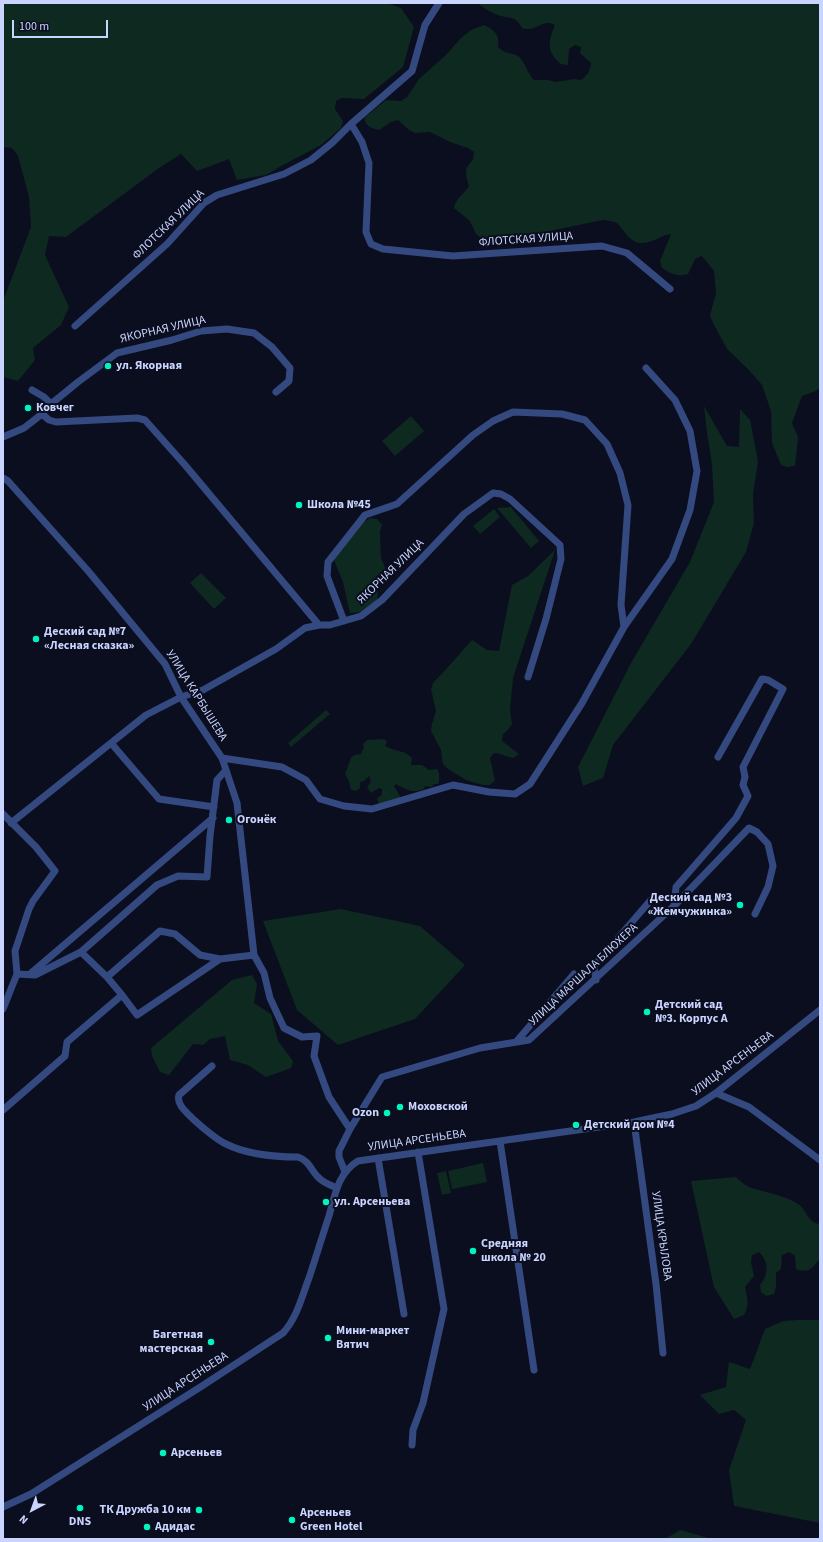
<!DOCTYPE html>
<html>
<head>
<meta charset="utf-8">
<style>
	body { margin:0 }
	#map { position:relative; width:823px; height:1542px; overflow:hidden; background:#0b0e1f; font-family:"Source Sans 3",sans-serif }
	canvas { display:block }
	.frame { position:absolute; inset:0; border:4px solid #c9d4ff; pointer-events:none }
	.north { position:absolute; left:12px; top:1490px; width:40px; height:40px; -webkit-text-stroke:3px #0b0e1f; paint-order:stroke; rotate:221deg; font-size:11px; font-weight:700; line-height:16px; text-align:center; color:#c9d4ff }
	.north::after { content:''; display:block; margin:auto; width:14px; height:18px; background:#c9d4ff; clip-path:polygon(50% 0,100% 100%,50% 72%,0 100%) }
	.scale { position:absolute; left:12px; top:20px; width:96px; height:18px; box-sizing:border-box; border:2px solid #c9d4ff; border-top:0; padding-left:5px; font-size:12px; line-height:14px; white-space:nowrap; color:#c9d4ff; -webkit-text-stroke:3px #0b0e1f; paint-order:stroke }
</style>
</head>
<body>
<div id="map">
<canvas width="823" height="1542"></canvas>
<div class="frame"></div>
<div class="north">N</div>
<div class="scale">100 m</div>
</div>
<script>
const context = document.querySelector('canvas').getContext('2d');
context.lineJoin = 'round';
function fillPath(path, color) { context.fillStyle = color; context.fill(path, 'evenodd'); }
function trace(path, color, width, dash) { context.strokeStyle = color; context.lineWidth = width; context.lineCap = dash ? 'butt' : 'round'; context.setLineDash(dash || []); context.stroke(path); }
function drawText(font, color, halo, rows, align = 'center') {
  context.font = font + ' "Source Sans 3",sans-serif'; context.lineWidth = 4; context.setLineDash([]); context.textBaseline = 'middle'; context.strokeStyle = halo; context.fillStyle = color; for (const [text, x, y, turn = 0] of rows) {
    context.save(); context.translate(x, y); context.rotate((+turn || 0) * Math.PI / 180); context.textAlign = isNaN(turn) ? turn : align; if (halo) context.strokeText(text, 0, 0); context.fillText(text, 0, 0); context.restore();
  }
}
fillPath(new Path2D(`
	M3,3H387L401,8L414,27L403,67L364,99L342,98L336,101L335,109L343,121L341,128L321,145L283,165L266,175L237,180L229,159L197,171L181,154L159,168L66,237L49,236L45,255L69,307L61,325L33,348L35,360L18,381L3,377V301L31,227L29,197L18,156L12,148L3,147Z
	M478,3H820V388L816,391L802,396L792,423L798,437L795,466L787,467L781,465L772,443L771,411L762,385L748,369L727,349L712,321L710,315L716,294L714,271L702,256L695,259L688,274C678,277 671,274 662,268L660,261L671,234C661,235 651,244 641,243C627,242 624,227 615,222C612,221 607,221 603,220L525,236L488,239L481,238L476,234L470,221L454,208C456,197 464,195 469,186C466,174 463,169 473,160L474,152L468,148L450,142L430,132L415,133L409,130L398,120L391,122L379,130C370,128 366,126 364,118L386,100L401,101L407,97L419,79L446,55L460,39L471,30L484,25C495,30 500,35 498,47C506,55 511,52 518,56C525,61 527,73 534,80H548L556,82L574,79L581,80C588,75 590,71 591,63L580,53L581,47L575,45L569,49L568,65L561,64C546,52 548,41 555,25C539,18 539,33 522,28C516,16 512,19 501,16C494,14 482,8 478,3Z
	M704,406L727,446L739,447L740,409L750,420L758,461L753,494L754,523L746,552L691,644L613,745L603,778L583,786L578,767L631,663L690,562L714,502L712,464L707,433Z
	M411,416L424,431L395,456L382,441Z
	M511,507L539,541L531,548L497,508Z
	M494,509L500,517L480,534L473,526Z
	M370,518L377,519L382,525L380,532L381,558L387,572L376,580L378,595L377,601L360,612L350,613L343,582L334,560C342,546 355,526 370,518Z
	M555,550L513,678L510,710L512,724L508,730L503,734L502,741L519,754L513,758C506,757 501,753 494,753L490,758L495,780L490,785H483L466,780L448,769L443,764L441,750L431,731L432,724L436,711L431,689L433,683L448,667L472,640L487,650L499,651L512,585L528,576Z
	M201,573L226,598L214,609L190,583Z
	M326,710L330,714L291,747L288,743Z
	M384,739L387,742L385,746C393,751 405,750 412,758L411,765H422L429,770L437,769L439,773V782L438,784H434L432,787L425,786L424,789C412,794 405,789 396,784L394,786L401,798L379,804L377,798L382,795V789L379,788L371,793L367,787L371,782L369,776L364,781L360,782V788L356,791L351,790L349,781L345,774L351,758L354,755L361,754L364,747L363,744L367,740Z
	M341,909L420,926L465,965L415,1019L338,1045L297,1010L263,921Z
	M252,975L257,984L254,1003L271,1014L278,1041L293,1061L291,1068L266,1077L248,1065L230,1060L225,1036L210,1039L203,1045L193,1044L169,1075L160,1072L152,1056L151,1048L232,980Z
	M483,1163L487,1182L452,1189L448,1171Z
	M446,1171L451,1193L442,1195L437,1173Z
	M736,1177C740,1181 746,1186 751,1188C762,1191 789,1197 798,1204C806,1209 808,1223 820,1224V1259C812,1268 809,1274 796,1269L795,1256L789,1252L782,1255L781,1269L776,1273V1287L774,1294L766,1296L761,1292L760,1285C769,1274 769,1262 759,1252L752,1255L751,1262L754,1276L745,1287C747,1298 750,1305 744,1315L734,1319L714,1287L691,1181Z
	M797,1320H820V1523L734,1506L729,1470L746,1420L734,1410L719,1414L700,1395L726,1387L729,1362L750,1369L765,1329L783,1321Z
	M680,1530L712,1539H665Z`), '#0e291f');
trace(new Path2D(`
	M351,124L362,142L369,163L366,232L371,244L383,249L453,256L602,246L627,253L670,289
	M75,326L167,244L204,203L217,195L284,174L311,160L332,143L351,124L412,71L425,25L439,3
	M32,390L44,397L51,404
	M42,414L49,420L56,422L137,418L145,420L185,465L319,625
	M3,437L24,428L42,414L51,404L78,382L117,353L172,340L201,331L227,329L254,333L272,347L290,368L289,381L276,392
	M3,478L8,481L89,572L165,664L181,697L222,758L237,803L254,955L264,973L270,998L284,1028L302,1037L317,1036L314,1056L329,1097L350,1129
	M344,621L327,576L328,562L365,515L397,504L473,435L493,421L513,412L562,414L585,420L607,444L620,473L628,505L621,605L624,627
	M111,743L159,799L214,807
	M222,758L282,767L306,780L320,799L344,806L372,809L453,785L489,792L515,794L530,784L582,703L624,627L672,559L690,510L697,471L690,431L675,400L646,368
	M3,814L36,847L55,871L33,901L29,909L15,951L17,974L3,1009
	M11,823L146,715L181,697L203,690L276,649L305,628L319,625H330L361,616L382,600L464,514L493,493L501,494L510,499L560,545L561,559L546,619L528,677
	M674,907L676,887L736,818L748,796L743,785L745,777L743,767L783,689L768,680L762,679L718,757
	M81,952L157,885L178,876L207,877L210,836L217,780L226,770
	M17,974L35,975L81,952L107,977L160,931L175,934L200,955L220,959
	M30,974L213,818
	M107,977L122,995
	M596,980L594,966L650,901
	M516,1042L574,974
	M212,1066L179,1095C176,1104 186,1112 192,1118C202,1127 214,1138 226,1144C248,1155 274,1157 298,1157C310,1161 311,1171 319,1178C324,1183 330,1185 337,1188
	M716,1093L749,1107L820,1160
	M3,1110L65,1056L67,1042L122,995L137,1015L220,959L254,955
	M634,1122L656,1284L663,1353
	M500,1141L534,1370
	M378,1158L404,1314
	M345,1172L339,1157V1151L350,1129L382,1077L480,1048L529,1040L675,905L749,828L757,832L768,844L773,866L768,887L755,914
	M412,1445L413,1430L423,1403L444,1309L418,1152
	M3,1507L31,1494L202,1386L283,1333C297,1318 302,1296 309,1278C316,1257 322,1237 329,1216C335,1195 338,1173 358,1161L634,1122L672,1114L696,1106L716,1093L820,1010`), '#344980', 7);
for (const [x, y, r, color] of [
	[108,366,4,"#00f4be"],
	[28,408,4,"#00f4be"],
	[299,505,4,"#00f4be"],
	[36,639,4,"#00f4be"],
	[229,820,4,"#00f4be"],
	[740,905,4,"#00f4be"],
	[647,1012,4,"#00f4be"],
	[400,1107,4,"#00f4be"],
	[387,1113,4,"#00f4be"],
	[576,1125,4,"#00f4be"],
	[326,1202,4,"#00f4be"],
	[473,1251,4,"#00f4be"],
	[328,1338,4,"#00f4be"],
	[211,1342,4,"#00f4be"],
	[163,1453,4,"#00f4be"],
	[80,1508,4,"#00f4be"],
	[199,1510,4,"#00f4be"],
	[292,1520,4,"#00f4be"],
	[147,1527,4,"#00f4be"]
]) { const dot = new Path2D(); dot.arc(x, y, r, 0, 2 * Math.PI); context.fillStyle = color; context.fill(dot); trace(dot, '#0b0e1f', 1.5); }
drawText('12px', '#c9d4ff', '#0b0e1f', [
	["ФЛОТСКАЯ УЛИЦА",169,225,-44],
	["ФЛОТСКАЯ УЛИЦА",526,240,-4],
	["ЯКОРНАЯ УЛИЦА",163,330,-13],
	["ЯКОРНАЯ УЛИЦА",391,572,-44],
	["УЛИЦА КАРБЫШЕВА",196,696,58],
	["УЛИЦА МАРШАЛА БЛЮХЕРА",584,975,-43],
	["УЛИЦА АРСЕНЬЕВА",733,1064,-37],
	["УЛИЦА АРСЕНЬЕВА",417,1141,-8],
	["УЛИЦА КРЫЛОВА",661,1236,82],
	["УЛИЦА АРСЕНЬЕВА",186,1382,-33]
]);
drawText('bold 12px', '#c9d4ff', '#0b0e1f', [
	["ул. Якорная",116,366],
	["Ковчег",36,408],
	["Школа №45",307,505],
	["Деский сад №7",44,632],
	["«Лесная сказка»",44,646],
	["Огонёк",237,820],
	["Деский сад №3",732,898,"right"],
	["«Жемчужинка»",732,912,"right"],
	["Детский сад",655,1005],
	["№3. Корпус А",655,1019],
	["Моховской",408,1107],
	["Ozon",379,1113,"right"],
	["Детский дом №4",584,1125],
	["ул. Арсеньева",334,1202],
	["Средняя",481,1244],
	["школа № 20",481,1258],
	["Мини-маркет",336,1331],
	["Вятич",336,1345],
	["Багетная",203,1335,"right"],
	["мастерская",203,1349,"right"],
	["Арсеньев",171,1453],
	["ТК Дружба 10 км",191,1510,"right"],
	["Арсеньев",300,1513],
	["Green Hotel",300,1527],
	["DNS",80,1522,"center"],
	["Адидас",155,1527]
], 'left');
</script>
</body>
</html>
